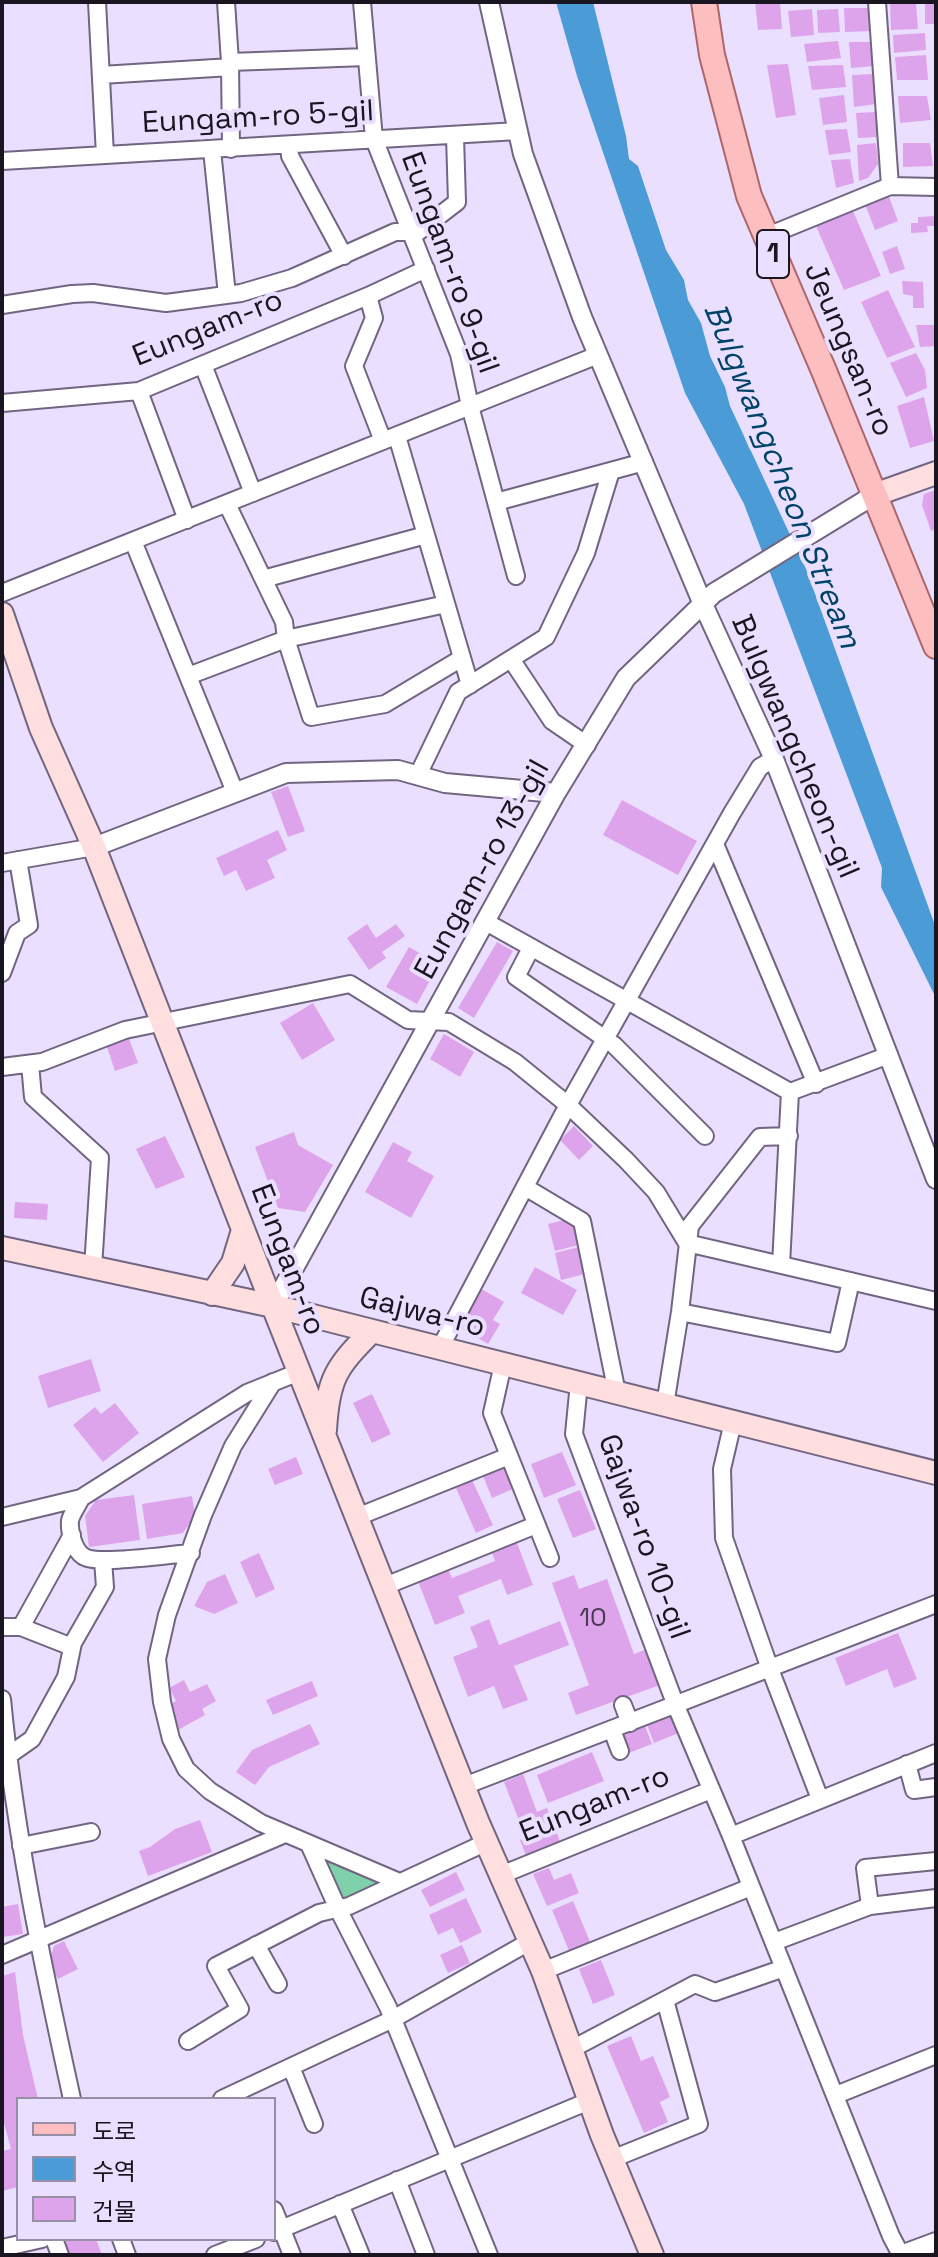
<!DOCTYPE html>
<html>
<head>
<meta charset="utf-8">
<style>
	body { margin:0 }
	#map { position:relative; width:938px; height:2257px; overflow:hidden; background:#ebdfff; font-family:"Space Grotesk","Noto Sans KR",sans-serif }
	canvas { display:block }
	.frame { position:absolute; inset:0; border:4px solid #1a1621; pointer-events:none }
	.legend { position:absolute; left:16px; top:2097px; width:260px; height:144px; box-sizing:border-box; background:#ebdfff; border:2px solid #978fa6; margin:0; padding:10px 14px; list-style:none; font-size:24px; color:#1a1621 }
	.legend li { display:flex; align-items:center; gap:16px; height:40px }
	.legend b { width:40px; border:2px solid #978fa6 }
</style>
</head>
<body>
<div id="map">
<canvas width="938" height="2257"></canvas>
<div class="frame"></div>
<ul class="legend">
<li><b style="height:10px;background:#fdbebf"></b>도로</li>
<li><b style="height:22px;background:#4b9cd6"></b>수역</li>
<li><b style="height:22px;background:#dda4ec"></b>건물</li>
</ul>
</div>
<script>
const context = document.querySelector('canvas').getContext('2d');
context.lineJoin = 'round';
function fillPath(path, color) { context.fillStyle = color; context.fill(path, 'evenodd'); }
function trace(path, color, width, dash) { context.strokeStyle = color; context.lineWidth = width; context.lineCap = dash ? 'butt' : 'round'; context.setLineDash(dash || []); context.stroke(path); }
function drawText(font, color, halo, rows, align = 'center') {
  context.font = font + ' "Space Grotesk",sans-serif'; context.lineWidth = 8; context.setLineDash([]); context.textBaseline = 'middle'; context.strokeStyle = halo; context.fillStyle = color; for (const [text, x, y, turn = 0] of rows) {
    context.save(); context.translate(x, y); context.rotate((+turn || 0) * Math.PI / 180); context.textAlign = isNaN(turn) ? turn : align; if (halo) context.strokeText(text, 0, 0); context.fillText(text, 0, 0); context.restore();
  }
}
fillPath(new Path2D(`
	M318,1854L386,1881L341,1903Z`), '#7fd1ac');
fillPath(new Path2D(`
	M556,2H593L626,136L629,159L638,166L666,250L684,280L688,300L701,323L710,356L725,387L730,406L806,569L936,928V998L881,887L882,868L744,504L685,393L577,76Z`), '#4b9cd6');
fillPath(new Path2D(`
	M755,2H780L782,29L758,30Z
	M890,2L916,3L918,29L891,30Z
	M925,2H936V24H925Z
	M844,8H868L871,31L845,32Z
	M812,9L814,35L791,37L788,11Z
	M838,9L840,32L818,33L817,10Z
	M925,33L926,50L894,53L893,35Z
	M838,41L841,58L807,62L804,44Z
	M849,42H870L874,66L851,68Z
	M926,55L928,80H897L895,57Z
	M788,64L796,115L776,118L767,65Z
	M843,65L846,87L812,90L808,66Z
	M873,74L876,104L854,107L852,75Z
	M844,95L847,122L823,125L819,98Z
	M898,96H927L931,120L900,123Z
	M875,112L878,137L858,138L856,113Z
	M847,129L851,152L829,155L825,130Z
	M876,143L878,164L868,178L859,181L857,145Z
	M903,143H930L933,166L903,167Z
	M850,159L854,183L836,188L831,160Z
	M888,194L898,221L875,230L865,204Z
	M853,211L881,276L844,290L816,226Z
	M936,216V226H927L928,232L911,233V223H918V217Z
	M897,246L905,269L890,274L882,252Z
	M902,281L923,282L924,308H913V296L903,294Z
	M888,290L915,347L887,358L861,302Z
	M916,325H936V346L920,347Z
	M916,353L925,370L927,388L906,397L890,363Z
	M924,397L934,441L910,448L897,406Z
	M936,490V529L931,531L922,505L924,494Z
	M288,786L305,831L288,837L271,792Z
	M622,800L697,841L678,875L603,835Z
	M278,830L287,850L267,860L275,878L246,891L236,870L224,876L216,858Z
	M367,924L376,938L396,924L405,936L382,952L386,958L369,970L347,938Z
	M497,942L513,951L474,1018L458,1008Z
	M409,947L439,964L417,1004L386,987Z
	M313,1003L335,1040L302,1060L280,1023Z
	M444,1034L474,1052L460,1077L430,1059Z
	M128,1036L138,1063L115,1071L106,1044Z
	M574,1126L593,1146L579,1160L560,1140Z
	M294,1132L298,1145L333,1165L305,1212L278,1208L255,1147Z
	M165,1136L185,1177L156,1189L136,1149Z
	M393,1142L412,1152L407,1161L434,1176L411,1218L365,1192Z
	M15,1202L48,1204L47,1220L14,1218Z
	M572,1218L579,1245L555,1251L548,1224Z
	M579,1247L585,1274L561,1280L555,1253Z
	M535,1267L577,1290L563,1315L521,1293Z
	M478,1287L504,1302L493,1320L500,1324L488,1344L456,1325Z
	M91,1359L101,1391L48,1408L38,1376Z
	M372,1394L391,1434L372,1443L353,1403Z
	M115,1403L139,1433L103,1462L73,1425L95,1407L101,1414Z
	M562,1452L576,1485L544,1498L531,1464Z
	M296,1457L303,1474L275,1485L268,1469Z
	M504,1467L513,1489L492,1498L483,1476Z
	M472,1480L493,1525L476,1533L456,1488Z
	M580,1490L596,1529L573,1538L557,1499Z
	M134,1495L140,1540L89,1547L85,1516L96,1500Z
	M192,1496L195,1515L183,1533L147,1539L142,1504Z
	M517,1543L533,1585L507,1595L501,1579L458,1596L465,1613L435,1625L418,1581L448,1569L452,1578L495,1561L492,1553Z
	M259,1553L275,1589L256,1598L240,1562Z
	M225,1574L238,1603L214,1614L194,1606L207,1582Z
	M574,1575L579,1589L607,1579L634,1654L650,1648L663,1684L576,1715L568,1693L589,1685L552,1583Z
	M489,1619L499,1645L560,1621L569,1645L514,1666L528,1700L503,1709L494,1686L468,1697L453,1657L478,1647L470,1627Z
	M898,1633L917,1679L894,1688L887,1669L846,1686L835,1658Z
	M184,1680L190,1692L207,1684L216,1701L202,1709L205,1715L178,1730L166,1706L176,1701L169,1688Z
	M312,1681L318,1696L273,1715L266,1700Z
	M674,1714L681,1732L654,1743L647,1725Z
	M310,1724L320,1744L269,1767L255,1785L236,1772L252,1750Z
	M645,1726L652,1744L626,1754L619,1736Z
	M592,1752L604,1781L548,1803L537,1775Z
	M523,1774L537,1812L547,1808L552,1820L523,1831L504,1782Z
	M200,1820L212,1852L148,1876L139,1851L150,1847L175,1829Z
	M554,1826L561,1844L527,1858L520,1840Z
	M549,1868L554,1880L571,1873L579,1893L547,1906L533,1874Z
	M456,1872L465,1890L430,1907L421,1890Z
	M466,1898L482,1932L460,1943L453,1928L438,1935L429,1915Z
	M573,1901L591,1944L570,1953L552,1910Z
	M18,1904L23,1934L2,1937V1907Z
	M64,1941L78,1969L58,1979L49,1962L54,1946Z
	M462,1945L470,1963L448,1973L440,1955Z
	M601,1960L615,1995L593,2004L579,1969Z
	M15,1972L23,2035L38,2099H18V2187L2,2191V2151L11,2149L2,2116V1976Z
	M631,2036L641,2061L653,2056L670,2097L660,2102L668,2122L644,2133L607,2046Z
	M64,2239H96L102,2255H70Z`), '#dda4ec');
const minor = new Path2D(`
	M97,2L105,155
	M226,2L230,62L231,149
	M362,2L374,139L459,354L470,406L516,576
	M877,2L890,186
	M230,62L366,57
	M101,75L231,67
	M289,145L290,156L344,256
	M212,150L227,295
	M2,161L518,131
	M765,237L890,186L936,187
	M368,296L374,318L354,366L383,441
	M2,305L72,294L93,293L166,303L241,293L292,278L395,232H418L457,202L455,136
	M203,365L253,493
	M139,391L187,520
	M2,403L139,391L368,296L426,269
	M397,436L470,685
	M496,502L644,462
	M227,504L284,622L286,639L311,717L385,704L462,658
	M133,541L235,792
	M263,579L426,535
	M2,593L598,355
	M511,659L552,721L587,745
	M188,676L286,639L446,604
	M418,775L458,692L546,637L586,553L611,471
	M715,844L816,1084
	M2,863L94,847
	M486,922L790,1092
	M531,948L516,977L614,1045L705,1136
	M2,973L17,933L29,925L18,860
	M30,1064L33,1097L100,1158L93,1268
	M2,1067L42,1062L125,1030L350,984L408,1020L449,1022L515,1062L568,1105L626,1160L656,1192L687,1243
	M790,1092L889,1055
	M525,1187L582,1221L617,1393
	M687,1243L936,1301
	M781,1265L790,1092
	M680,1312L837,1343L851,1281
	M440,1348L568,1105L732,813L760,767L774,759
	M503,1364L492,1413L550,1558
	M273,1382L233,1446L203,1515L167,1615L157,1659L162,1702L171,1739L186,1769L210,1791L261,1823L397,1881
	M579,1383L574,1434L676,1706L731,1836L891,2236L901,2255
	M665,1405L680,1312L690,1226L760,1137L789,1136
	M733,1422L722,1469L724,1538L770,1669L820,1799
	M81,1498C78,1505 71,1514 70,1521C69,1532 74,1550 83,1556C96,1566 172,1554 191,1553
	M2,1517L81,1498L247,1393L299,1372
	M357,1517L509,1456
	M385,1586L536,1525
	M2,1627H21L72,1647
	M21,1627L72,1535
	M2,1699C15,1835 43,1967 72,2099
	M623,1705L630,1723
	M612,1730L620,1751
	M2,1760L32,1739L66,1677L73,1643L105,1587L103,1560
	M907,1764L914,1790L936,1787
	M464,1786L936,1604
	M731,1836L936,1753
	M309,1844L338,1909L388,2007L489,2255
	M21,1846L91,1832
	M501,1875L711,1790
	M870,1906L865,1868L936,1861
	M774,1942L870,1906L936,1898
	M256,1945L278,1984
	M2,1955L285,1834
	M543,1971L751,1887
	M188,2041L240,2009L216,1966L319,1913L349,1906L487,1842
	M570,2050L695,1984L715,1992L784,1968
	M291,2067L314,2124
	M836,2095L936,2055
	M222,2099L393,2019L529,1942
	M612,2159L699,2124L665,2000
	M397,2180L426,2255
	M340,2204L361,2255
	M274,2210L292,2255
	M274,2232L589,2101
	M54,2239L60,2255
	M121,2239L127,2255
	M2,2248L42,2239
	M215,2255L256,2239`);
const tertiary = new Path2D(`
	M489,2L523,154L582,317L702,602L774,759L936,1179
	M94,847L286,773L398,770L445,783L556,793
	M273,1306L556,793L626,678L714,593L874,495
	M901,2255L936,2242`);
const secondary = new Path2D(`
	M874,495L936,473
	M2,614L41,728L94,847L273,1306L478,1823L543,1971L602,2135L652,2255
	M2,1248L273,1306L936,1473
	M212,1294L233,1263L243,1230
	M325,1430C328,1378 336,1367 372,1331`);
const primary = new Path2D(`
	M704,2L712,55L749,196L824,371L936,646`);
trace(minor, '#716582', 20);
trace(tertiary, '#716582', 22);
trace(secondary, '#716582', 26);
trace(primary, '#ac676c', 28);
trace(minor, '#fff', 16);
trace(tertiary, '#fff', 18);
trace(secondary, '#fededf', 22);
trace(primary, '#fdbebf', 24);
drawText('26px', '#4b3a54', null, [
	["10",593,1619]
]);
for (const [x, y, w] of [
	[773,254,32]
]) { const box = new Path2D(); box.roundRect(x - w / 2, y - 24, w, 48, 6); context.fillStyle = '#ebdfff'; context.fill(box); trace(box, '#1a1621', 2); }
drawText('bold 28px', '#1a1621', null, [
	["1",773,254]
]);
drawText('30px', '#1a1621', '#ebdfff', [
	["Eungam-ro 5-gil",258,118,-3],
	["Eungam-ro 9-gil",449,263,70],
	["Eungam-ro",208,329,-22],
	["Jeungsan-ro",848,350,67],
	["Bulgwangcheon-gil",794,747,67],
	["Eungam-ro 13-gil",483,870,-61],
	["Eungam-ro",287,1260,69],
	["Gajwa-ro",422,1313,14],
	["Gajwa-ro 10-gil",643,1537,70],
	["Eungam-ro",595,1805,-22]
]);
drawText('italic 32px', '#004369', '#ebdfff', [
	["Bulgwangcheon Stream",781,476,68]
]);
</script>
</body>
</html>
